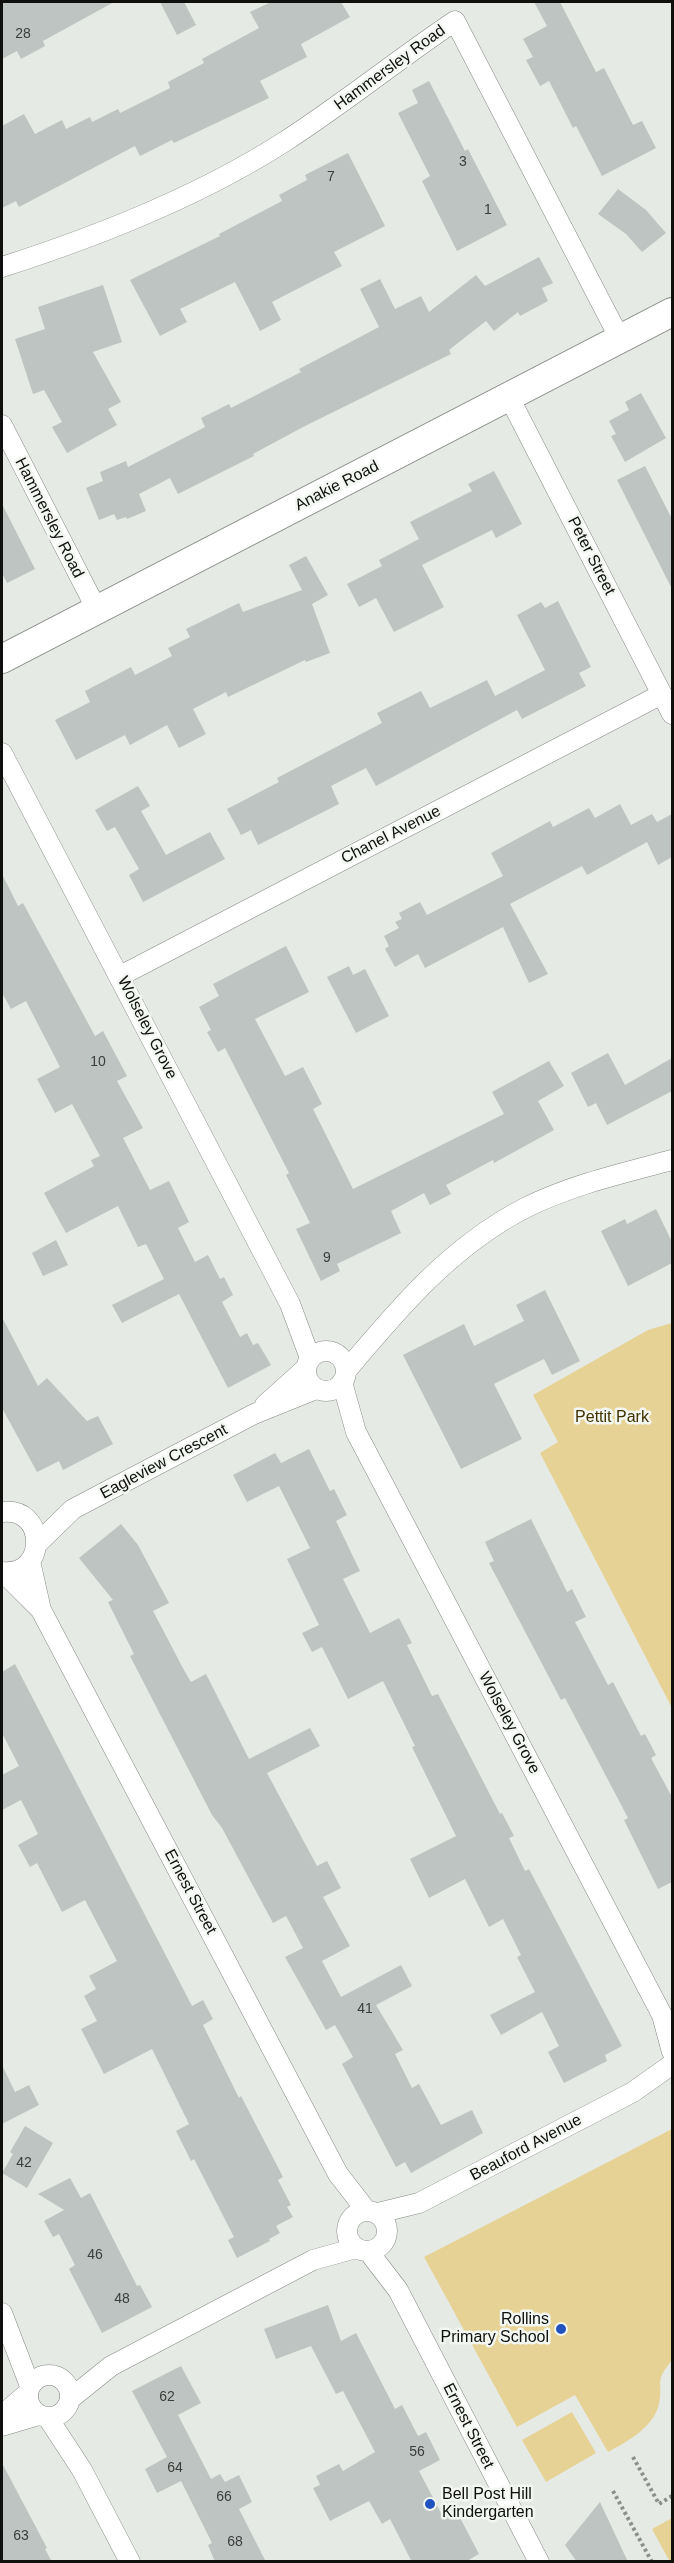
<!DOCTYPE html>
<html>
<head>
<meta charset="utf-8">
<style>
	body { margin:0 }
	#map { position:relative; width:674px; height:2563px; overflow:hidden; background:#e6eae5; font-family:Helvetica,sans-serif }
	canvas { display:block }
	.frame { position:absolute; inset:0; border:3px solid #0f100e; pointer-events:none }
</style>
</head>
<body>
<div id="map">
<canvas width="674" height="2563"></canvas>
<div class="frame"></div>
</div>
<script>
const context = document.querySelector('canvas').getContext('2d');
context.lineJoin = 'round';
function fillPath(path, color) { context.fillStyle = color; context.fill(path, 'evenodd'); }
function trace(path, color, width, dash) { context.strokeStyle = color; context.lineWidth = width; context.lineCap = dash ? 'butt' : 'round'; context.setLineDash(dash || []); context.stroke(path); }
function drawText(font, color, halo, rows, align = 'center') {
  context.font = font + ' Helvetica,sans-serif'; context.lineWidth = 5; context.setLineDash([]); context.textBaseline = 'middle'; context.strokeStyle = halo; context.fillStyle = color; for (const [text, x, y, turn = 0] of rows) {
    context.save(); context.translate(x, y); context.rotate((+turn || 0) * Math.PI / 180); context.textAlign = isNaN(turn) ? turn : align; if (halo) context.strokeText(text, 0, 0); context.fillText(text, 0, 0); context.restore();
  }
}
fillPath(new Path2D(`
	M672,1323V1708L540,1453L558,1442L533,1395L648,1330Z
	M672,2129V2360C653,2384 664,2379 659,2404C654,2427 627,2442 608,2452L575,2395L517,2427L424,2257Z
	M572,2412L596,2453L546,2482L522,2440Z
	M672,2518V2561L670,2562L652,2529Z`), '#e7d295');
fillPath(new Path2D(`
	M2,2H114L43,41L45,46L21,59L17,51L2,59Z
	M160,2H184L196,25L177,35Z
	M271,2H341L350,17L301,44L307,57L260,81L269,98L174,143L172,140L140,156L135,146L19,207L16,201L2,208V126L24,114L35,134L62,120L66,129L90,117L92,122L118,109L120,113L170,88L168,82L204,63L202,59L259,28L250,12Z
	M534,2H560L596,72L604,68L633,125L642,121L656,148L602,176L576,126L573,128L549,81L540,86L526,60L533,57L523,39L547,26Z
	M429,81L465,151L468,149L507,225L457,251L422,181L430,176L398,113L418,103L412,90Z
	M348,153L385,226L334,252L342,266L272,302L281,320L260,331L235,282L180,309L187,322L160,336L130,280L220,236L219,234L282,201L279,195L307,180L305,175Z
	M618,189L646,210L666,233L642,252L626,234L598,214Z
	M539,257L553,283L542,288L548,301L520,316L518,312L494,331L486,321L449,350L451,354L303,427L253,454L254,456L178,494L170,478L139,494L146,511L127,519L126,517L117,520L114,514L99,520L86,488L103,481L100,472L126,461L128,467L205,427L201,418L229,404L231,408L301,372L299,369L379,327L360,289L380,279L395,309L421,296L429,312L476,275L485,286Z
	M103,285L122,342L93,352L121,402L108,409L117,425L67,453L52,427L62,422L44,390L33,394L15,339L45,329L38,307Z
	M641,393L666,438L625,462L611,436L616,434L609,421L629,410L625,402Z
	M645,466L672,519V589L617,480Z
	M494,471L522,524L496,538L492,530L422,565L444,607L394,632L376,598L359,607L347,584L382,566L379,560L419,539L410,522L472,491L468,484Z
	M2,504L35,569L7,583L2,573Z
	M306,556L328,595L312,604L330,653L306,662L305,660L228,697L226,692L193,709L206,734L179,748L167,725L130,745L125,735L76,760L55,720L90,702L85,691L131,667L135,675L172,656L168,648L190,637L186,629L239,603L243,612L302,590L289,565Z
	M558,601L591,667L579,673L586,686L522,719L517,710L376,786L366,768L331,786L339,804L258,845L251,830L241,835L227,809L279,782L277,778L382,723L377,713L421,691L430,708L487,680L495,696L545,670L517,615L541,602L545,608Z
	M138,786L150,806L141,811L166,855L210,832L225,859L143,902L129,875L139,869L115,827L107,831L95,810Z
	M620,804L631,825L652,814L657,822L672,814V857L658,865L647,842L587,875L582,866L510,904L548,974L529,983L503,927L425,968L418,954L395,967L385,949L389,946L384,936L399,928L395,922L402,919L399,913L420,902L427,915L503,876L491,853L550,821L553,827L589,808L595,818Z
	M2,874L18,906L23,903L95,1036L103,1031L127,1076L117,1081L143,1128L123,1138L150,1190L169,1181L189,1222L178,1228L195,1262L208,1255L220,1279L224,1277L233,1295L222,1302L240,1337L247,1333L253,1345L258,1343L271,1365L228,1388L179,1294L122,1323L112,1305L164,1279L146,1244L138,1247L118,1206L66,1233L44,1193L94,1166L91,1160L100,1156L72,1104L55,1113L37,1079L60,1067L26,1001L11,1009L2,993Z
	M286,946L309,992L255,1019L285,1076L303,1067L322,1104L313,1109L353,1189L504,1114L492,1092L549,1061L564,1086L538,1101L554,1130L494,1163L493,1160L446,1185L451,1194L430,1205L424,1193L391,1211L401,1233L337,1264L340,1271L321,1281L296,1229L310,1223L286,1175L289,1173L225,1048L218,1052L207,1032L211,1030L199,1007L219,996L213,984Z
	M349,966L353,975L365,969L389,1016L356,1033L327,977Z
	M608,1053L625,1085L672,1058V1091L607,1125L596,1103L588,1107L571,1073Z
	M656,1209L672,1242V1263L628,1286L601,1231L625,1219L627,1224Z
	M56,1240L68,1265L43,1276L32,1253Z
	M545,1290L580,1361L552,1375L544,1359L494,1384L522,1439L461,1469L403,1355L464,1324L474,1346L524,1321L516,1305Z
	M2,1317L38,1386L47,1378L87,1421L98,1416L113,1444L63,1470L59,1461L37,1472L2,1408Z
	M309,1449L330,1491L334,1489L347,1515L336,1521L360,1571L343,1579L370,1633L399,1618L412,1643L407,1645L432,1696L438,1694L500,1814L502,1813L514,1836L509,1838L525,1871L529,1869L622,2046L605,2055L607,2061L564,2083L548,2052L559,2046L542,2012L501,2035L490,2015L535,1992L517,1957L521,1955L503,1919L489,1927L465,1879L429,1898L410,1859L456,1836L412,1747L415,1746L383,1681L348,1699L322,1647L312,1652L302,1633L319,1625L287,1559L310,1548L279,1486L247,1502L233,1475L275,1453L281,1463Z
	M531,1519L567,1592L572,1589L586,1617L575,1622L608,1685L613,1682L641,1736L645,1734L656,1755L651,1758L672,1797V1882L658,1889L624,1820L628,1818L565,1698L561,1700L489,1563L494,1561L485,1542Z
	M121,1524L138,1545L169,1603L153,1611L185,1672L191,1682L206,1674L249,1759L310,1728L320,1746L267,1773L317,1866L327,1861L341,1888L323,1897L350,1946L322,1961L341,1997L401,1965L412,1986L376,2005L403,2050L395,2054L412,2088L419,2084L441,2125L472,2110L483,2133L411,2173L405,2162L396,2167L342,2064L353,2057L335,2025L326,2030L285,1957L303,1948L286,1916L273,1923L222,1828L212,1815L130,1656L134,1654L108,1602L113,1600L79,1558Z
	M15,1664L192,2006L203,2000L213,2019L203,2025L239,2098L241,2096L283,2177L278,2180L291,2205L287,2207L293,2217L276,2226L280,2233L269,2239L270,2241L237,2258L228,2240L234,2237L194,2159L191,2161L176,2131L189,2124L152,2049L104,2074L81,2029L97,2021L84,1996L96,1989L89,1976L117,1961L85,1900L62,1912L37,1863L30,1867L18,1845L38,1834L21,1800L2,1810V1775L19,1766L2,1733V1672Z
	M2,2065L15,2092L29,2085L39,2105L2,2124Z
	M25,2126L53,2143L27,2188L2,2173L13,2154L10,2152Z
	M70,2178L81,2198L90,2193L137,2286L140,2285L152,2307L102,2333L69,2269L75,2265L59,2234L53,2237L44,2221L64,2210L38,2194Z
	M328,2305L341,2341L356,2333L395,2409L402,2405L418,2436L426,2432L440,2460L419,2471L441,2513L454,2506L479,2554L465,2562H412L390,2519L382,2524L369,2501L330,2521L313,2488L320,2485L316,2476L339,2464L343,2471L375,2452L343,2391L336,2394L311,2346L276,2359L264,2329Z
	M181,2366L201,2403L178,2415L211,2479L220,2474L225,2482L239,2475L252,2502L239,2509L266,2562H215L208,2545L212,2543L181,2481L157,2493L145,2469L167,2457L132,2391Z
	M2,2463L47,2548L45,2549L52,2562H2Z
	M600,2502L628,2562H577L565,2545Z`), '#bec4c1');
const minor = new Path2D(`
	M2,267C99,236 198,197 284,142C343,104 397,60 455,21L620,339
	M509,397L672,714
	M2,425L97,610
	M2,753L290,1304L310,1358
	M120,976L662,694
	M306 1371a20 20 0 1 1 40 0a20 20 0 1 1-40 0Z
	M346,1371C398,1309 451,1246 525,1208C571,1185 623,1173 672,1160
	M342,1382L356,1432L662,2015L672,2052
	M265,1405L305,1369
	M2,1512C47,1506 48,1577 2,1572
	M37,1544L73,1509L254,1414L316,1389
	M30,1561L41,1610L338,2174L366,2210
	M4,1573L41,1610
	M347 2231a20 20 0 1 1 40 0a20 20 0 1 1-40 0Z
	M378,2213L419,2203L633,2092L671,2065
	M368,2251L398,2290L539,2562
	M2,2313L30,2386
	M28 2396a21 21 0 1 1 42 0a21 21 0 1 1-42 0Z
	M70,2399L111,2366L313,2260L356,2248
	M2,2415L28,2393
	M48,2418L82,2470L130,2562
	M2,2426L39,2415`);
const secondary = new Path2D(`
	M2,659L672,312`);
trace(minor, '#868a85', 21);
trace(secondary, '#868a85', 30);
trace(new Path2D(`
	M633,2457L659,2504L672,2496
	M613,2491L652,2562`), '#8c8f8b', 4, [3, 3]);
trace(minor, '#fff', 20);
trace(secondary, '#fff', 28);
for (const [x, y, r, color] of [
	[561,2329,6,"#2252bf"],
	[430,2504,6,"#2252bf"]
]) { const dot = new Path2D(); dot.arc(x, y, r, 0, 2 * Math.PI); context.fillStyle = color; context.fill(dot); trace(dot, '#f3f7f2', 2); }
drawText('14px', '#3b3d3b', null, [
	["28",23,34],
	["3",463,162],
	["7",331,177],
	["1",488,210],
	["10",98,1062],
	["9",327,1258],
	["41",365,2009],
	["42",24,2163],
	["46",95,2255],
	["48",122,2299],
	["62",167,2397],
	["56",417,2452],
	["64",175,2468],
	["66",224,2497],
	["63",21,2536],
	["68",235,2542]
]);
drawText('16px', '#0f100e', '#f3f7f2', [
	["Hammersley Road",390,68,-36],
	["Anakie Road",337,486,-27],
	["Hammersley Road",49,518,63],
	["Peter Street",591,556,63],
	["Chanel Avenue",391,835,-27],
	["Wolseley Grove",147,1028,63],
	["Eagleview Crescent",164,1462,-28],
	["Wolseley Grove",509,1723,62],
	["Ernest Street",190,1892,62],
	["Beauford Avenue",526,2148,-28],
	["Ernest Street",468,2426,63]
]);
drawText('16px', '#413200', '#f3f7f2', [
	["Pettit Park",612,1418]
]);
drawText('16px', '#0f100e', '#f3f7f2', [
	["Rollins",549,2320],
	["Primary School",549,2338],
	["Bell Post Hill",442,2495,"left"],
	["Kindergarten",442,2513,"left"]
], 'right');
</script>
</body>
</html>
